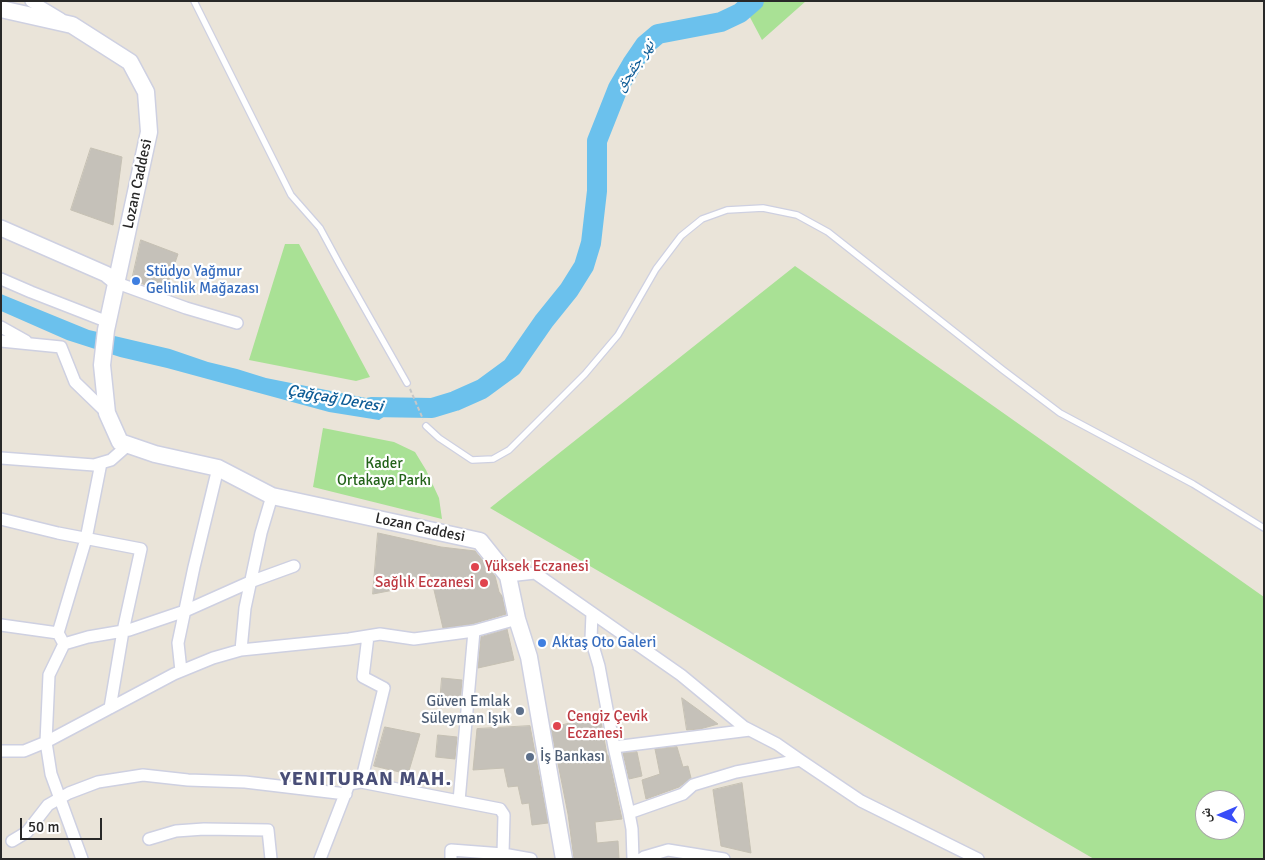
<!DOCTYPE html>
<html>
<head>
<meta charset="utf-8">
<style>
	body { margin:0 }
	#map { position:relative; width:1265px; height:860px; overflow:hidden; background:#eae4d9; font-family:Signika,"Noto Naskh Arabic",sans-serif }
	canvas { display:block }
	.frame { position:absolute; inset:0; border:2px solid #282828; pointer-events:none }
	.north { position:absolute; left:1195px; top:790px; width:50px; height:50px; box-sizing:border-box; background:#fff; border:1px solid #a9a9a9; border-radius:50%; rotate:269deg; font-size:14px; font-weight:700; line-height:20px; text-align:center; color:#282828 }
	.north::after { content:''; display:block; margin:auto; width:18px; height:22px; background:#384df8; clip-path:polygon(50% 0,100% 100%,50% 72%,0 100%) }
	.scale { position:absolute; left:20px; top:818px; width:82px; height:22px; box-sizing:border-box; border:2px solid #282828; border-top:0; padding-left:6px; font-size:15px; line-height:18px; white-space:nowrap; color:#282828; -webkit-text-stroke:4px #fff; paint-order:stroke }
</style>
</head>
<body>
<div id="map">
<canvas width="1265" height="860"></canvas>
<div class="frame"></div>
<div class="north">ش</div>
<div class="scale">50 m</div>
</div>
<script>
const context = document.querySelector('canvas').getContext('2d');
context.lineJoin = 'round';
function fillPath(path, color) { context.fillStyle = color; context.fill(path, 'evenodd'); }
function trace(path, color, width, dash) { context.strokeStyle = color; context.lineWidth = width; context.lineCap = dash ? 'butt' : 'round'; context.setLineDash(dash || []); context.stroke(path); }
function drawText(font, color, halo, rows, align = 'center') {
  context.font = font + ' Signika,"Noto Naskh Arabic",sans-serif'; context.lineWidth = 4.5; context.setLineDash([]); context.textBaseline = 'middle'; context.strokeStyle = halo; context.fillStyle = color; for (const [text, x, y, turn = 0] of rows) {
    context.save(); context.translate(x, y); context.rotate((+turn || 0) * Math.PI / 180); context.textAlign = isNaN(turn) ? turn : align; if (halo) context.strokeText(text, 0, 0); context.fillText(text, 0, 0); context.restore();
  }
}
fillPath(new Path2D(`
	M748,1H806L762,40L744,6Z
	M285,244H299L370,377L356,381L249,360Z
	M795,266L1264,597V859H1094L490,508ZM1205,800H1235V830H1205Z
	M323,428L394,442L415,452L426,470L439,498L442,519L313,487Z`), '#a9e195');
fillPath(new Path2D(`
	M1,294L89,330L170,349L208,362L237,369L266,378L371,399L397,408L379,420L329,412L167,368L120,357L67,340L1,311Z`), '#6bc1ed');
trace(new Path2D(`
	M371,407L432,408L455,401L482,389L512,367L544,321L569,290L584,266L591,243L597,191V141L618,88L632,64L645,45L658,34L721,22L740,13L754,1`), '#6bc1ed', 20);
const building = new Path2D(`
	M91,148L122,157L113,225L71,210Z
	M141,240L178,254L165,292L132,280Z
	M378,533L441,547L475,551L495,576L499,592L502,596L506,614L472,624L443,628L430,573L400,586L399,589L373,594Z
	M507,629L514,660L478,668L481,637Z
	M442,678L462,680L460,704L440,702Z
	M682,698L718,724L700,729L687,730Z
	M600,716L607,755H608L622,819L595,822L597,843L618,841L619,859H574L568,814L551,728Z
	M530,726L548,823L532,825L529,803L522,804L518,786L508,787L504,768L473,770L477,729Z
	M385,727L420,734L408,774L374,766Z
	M438,735L457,737L455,759L436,757Z
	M677,747L683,767L688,766L691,778L679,787L646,799L642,780L660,774L655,749Z
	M637,752L642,776L629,779L623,753Z
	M742,783L751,853L721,846L713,790Z`);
fillPath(building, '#c5c1b9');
trace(building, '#c5c0b3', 1);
const service = new Path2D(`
	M194,1L291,195L320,228L340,265L407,383
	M426,426L439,438L472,460L493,459L509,450L585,374L618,335L656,269L681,236L702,219L727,210L763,208L797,215L828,232L1003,370L1060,413L1193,484L1264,528`);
const minor = new Path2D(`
	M31,1L61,19
	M1,279L31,292L108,322
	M117,283L186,308L237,323
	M1,327L26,341
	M1,341L61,347L75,382L107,413
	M1,458L94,465L111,460L128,445
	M1,519L58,533L141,549L123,631L110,708
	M508,576L535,573L681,675L744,727L777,744L800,760L861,801L978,859
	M592,613L591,639L599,666L614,747L629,813L632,829L633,859
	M1,625L58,633
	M64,644L58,633L86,539L101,463
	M241,650L245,608L261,533L272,496
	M181,671L178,643L194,567L218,468
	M614,747L750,730
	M1,751H24L46,742L174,674L213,658L241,650L349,639L380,634L414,639L474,631L517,619
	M361,782L500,809L504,815L503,854
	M459,801L474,631
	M629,813L683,794L693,785L736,772L800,760
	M149,839L176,831L204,829L268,830L271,859
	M12,841L27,832L48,805L69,793L98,782L143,775L188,780L245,782L346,794
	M82,859L51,774L46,742L49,675L64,644L88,637L129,630L185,611L250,582L294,566
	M320,859L349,784L361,782L384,688L363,677L368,636
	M451,859V850L503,854L531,859
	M641,859L644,857L668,850L724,859`);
const tertiary = new Path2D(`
	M1,228L106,274L117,283`);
const secondary = new Path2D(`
	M1,9L72,25L130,62L146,92L149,132L106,330L102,365L107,413L120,442L155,454L218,468L272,496L480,541L508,576L517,619L529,657L564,859`);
trace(service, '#ced0e1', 8);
trace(minor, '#ced0e1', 14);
trace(tertiary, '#ced0e1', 18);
trace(secondary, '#ced0e1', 19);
trace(new Path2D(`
	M410,389L423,419`), '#c7c7c7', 2, [4, 2.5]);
trace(service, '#fff', 5.5);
trace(minor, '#fff', 11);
trace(tertiary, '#fff', 15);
trace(secondary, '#fff', 16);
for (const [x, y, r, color] of [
	[136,281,5,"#3f7fe0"],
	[475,567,5,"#e0444e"],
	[484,583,5,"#e0444e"],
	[542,643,5,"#3f7fe0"],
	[520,711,5,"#5c6f8a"],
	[557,726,5,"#e0444e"],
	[530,757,5,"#5c6f8a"]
]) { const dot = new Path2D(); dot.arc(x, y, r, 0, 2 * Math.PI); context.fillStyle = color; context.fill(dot); trace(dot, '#fff', 2); }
drawText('15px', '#282828', '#fff', [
	["Lozan Caddesi",138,184,-78],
	["Lozan Caddesi",420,528,12]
]);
drawText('15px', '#366cbe', '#fff', [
	["Stüdyo Yağmur",146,272],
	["Gelinlik Mağazası",146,289],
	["Aktaş Oto Galeri",552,643]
], 'left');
drawText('15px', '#236319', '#fff', [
	["Kader",384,464],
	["Ortakaya Parkı",384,481]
]);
drawText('15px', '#be3a42', '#fff', [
	["Yüksek Eczanesi",485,567],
	["Sağlık Eczanesi",474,583,"right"],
	["Cengiz Çevik",567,717],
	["Eczanesi",567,734]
], 'left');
drawText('15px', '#4e5e75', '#fff', [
	["Güven Emlak",510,702],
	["Süleyman Işık",510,719],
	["İş Bankası",540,757,"left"]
], 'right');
drawText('italic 16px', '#0e5c96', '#fff', [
	["نهر جقجق",635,66,-56],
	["Çağçağ Deresi",335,399,10]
]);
context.letterSpacing = '1px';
drawText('bold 20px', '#494e77', '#fff', [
	["YENITURAN MAH.",366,780]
]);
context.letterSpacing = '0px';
</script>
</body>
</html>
